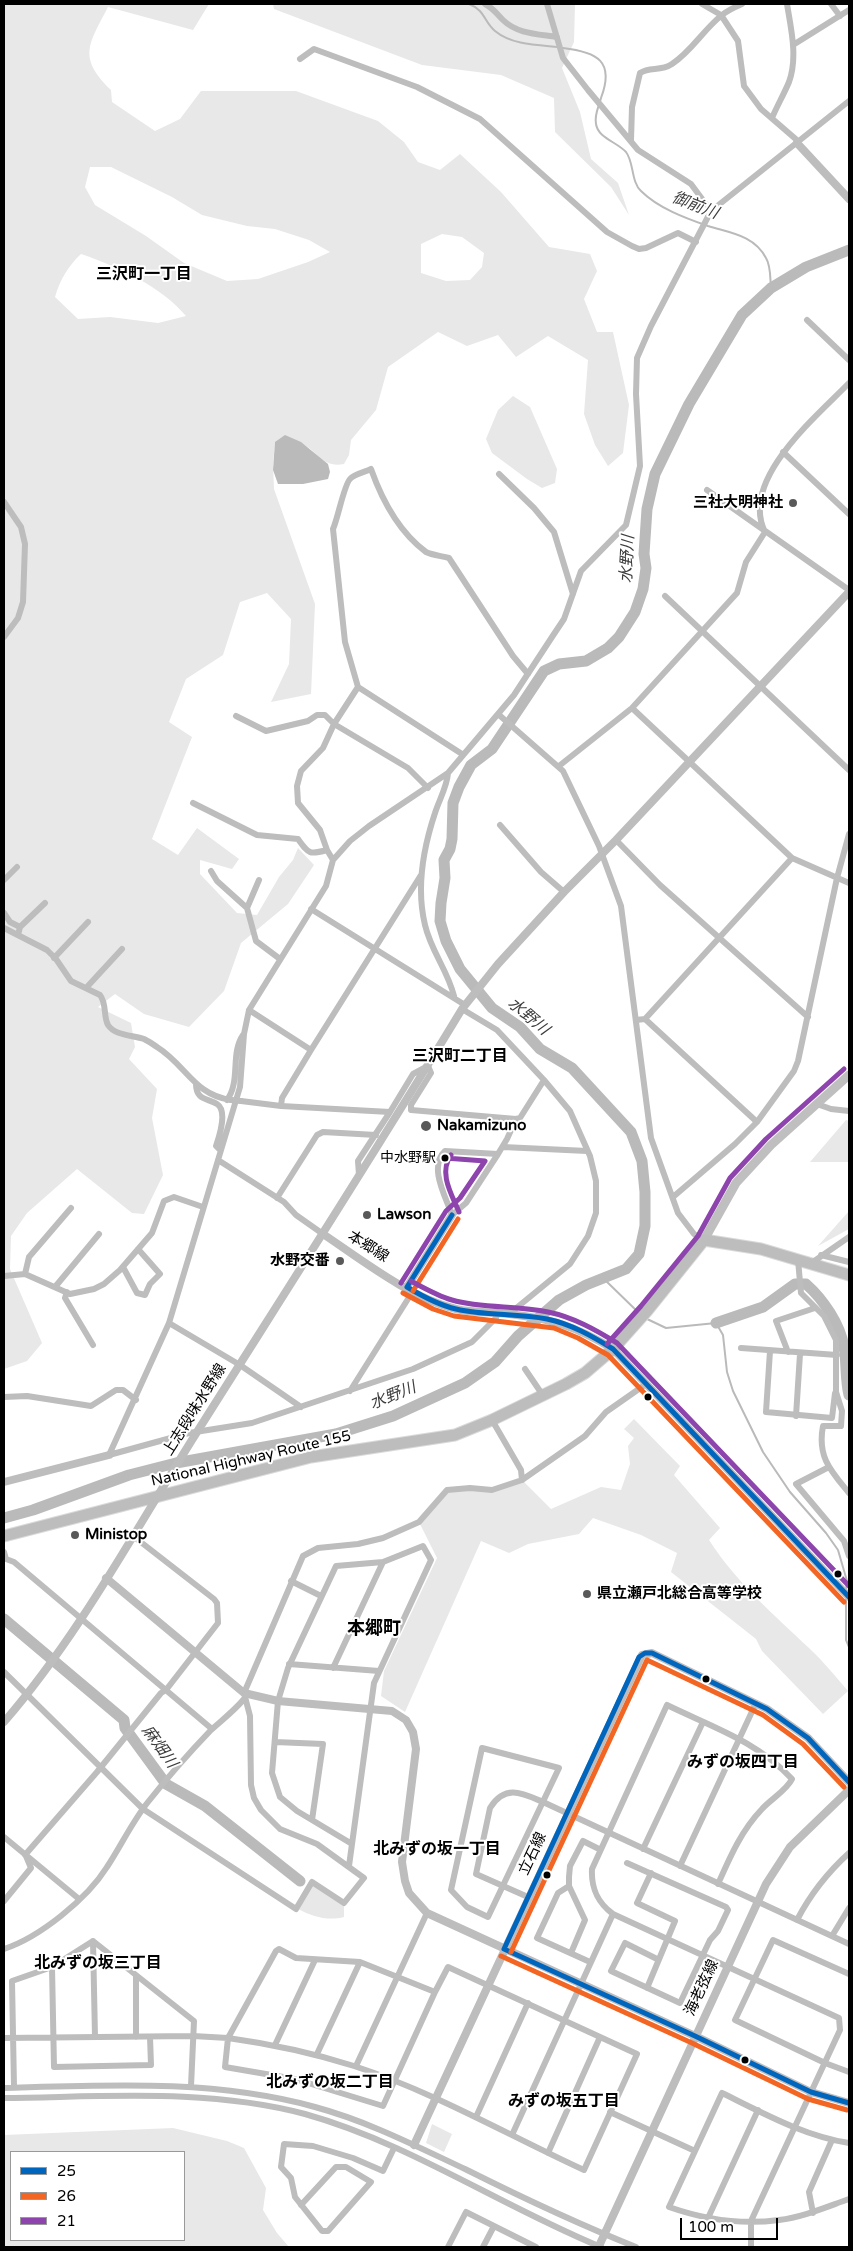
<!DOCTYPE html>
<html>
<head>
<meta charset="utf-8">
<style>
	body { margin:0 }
	#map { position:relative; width:853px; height:2251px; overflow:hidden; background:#fff; font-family:"Varela Round",sans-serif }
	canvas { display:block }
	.frame { position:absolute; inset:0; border:5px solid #000; pointer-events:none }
	.legend { position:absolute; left:10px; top:2151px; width:175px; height:90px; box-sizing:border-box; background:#fff; border:1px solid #999; margin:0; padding:6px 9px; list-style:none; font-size:15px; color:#000 }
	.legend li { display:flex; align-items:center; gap:10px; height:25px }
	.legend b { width:25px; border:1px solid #999 }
	.scale { position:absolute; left:680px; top:2218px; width:98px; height:22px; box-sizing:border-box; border:2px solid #000; border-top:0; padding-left:6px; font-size:15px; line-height:18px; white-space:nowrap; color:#000; -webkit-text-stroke:4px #fff; paint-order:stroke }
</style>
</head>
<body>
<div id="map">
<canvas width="853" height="2251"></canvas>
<div class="frame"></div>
<ul class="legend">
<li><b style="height:6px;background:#0065bd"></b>25</li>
<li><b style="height:6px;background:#f26522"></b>26</li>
<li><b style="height:6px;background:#8e44ad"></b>21</li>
</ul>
<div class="scale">100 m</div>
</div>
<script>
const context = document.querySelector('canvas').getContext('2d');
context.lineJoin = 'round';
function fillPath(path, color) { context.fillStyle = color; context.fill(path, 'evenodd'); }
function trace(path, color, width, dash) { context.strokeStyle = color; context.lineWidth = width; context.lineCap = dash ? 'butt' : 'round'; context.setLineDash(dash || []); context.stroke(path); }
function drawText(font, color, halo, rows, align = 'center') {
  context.font = font + ' "Varela Round","Noto Sans JP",sans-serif'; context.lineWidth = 4; context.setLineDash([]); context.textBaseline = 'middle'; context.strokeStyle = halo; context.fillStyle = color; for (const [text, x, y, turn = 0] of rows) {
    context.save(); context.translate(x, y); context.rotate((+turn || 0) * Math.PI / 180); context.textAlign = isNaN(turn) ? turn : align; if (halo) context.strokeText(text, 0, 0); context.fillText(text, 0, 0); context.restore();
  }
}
fillPath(new Path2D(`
	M4,4H209L193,30L108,7C89,44 77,57 111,90L112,102L155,131L180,119L201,91H296L378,121L404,142L418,162L440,170L460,154L501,192L549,247L590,254L597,271L584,299L597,332H613L629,405L623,453L608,466L595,445L584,414L588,360L548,336L516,357L498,335L467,346L438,332L388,367L376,410L351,440L349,455L344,464C323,468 319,453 303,444C297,440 283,442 275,442L273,465L274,489L315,604L311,694L271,702L289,664L291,619L267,593L240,602L223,655L186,679L169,722L192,737L152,839L178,855L197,828L239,859L232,869L200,860V874L237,913L257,915L279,877L293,860L298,848L314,865L288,904L241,943L224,991L189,1027L144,1014L115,994L98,1007L131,1023L135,1047L129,1059L157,1089L152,1118L163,1175L144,1214L132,1213L77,1169L27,1213L11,1236L10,1269L42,1343L27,1361L4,1369ZM90,167H111L172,197L202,215L247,226L275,229L309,240L330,252L308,262L258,279L227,281L184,263L146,236L95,205L85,187ZM442,234L462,237L484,253L482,267L470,280L446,281L421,273V244ZM81,254C117,266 162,287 186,316L158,323L110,317L78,319L55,297C60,280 68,266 81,254Z
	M273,4H575L574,42L562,68L580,112L591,159L618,183L629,215L611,187L555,132L554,98L501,75L422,65L274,9Z
	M513,396L530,407L557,469L555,483L542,488L527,479L492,453L486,439L498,410Z
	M846,1120L849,1121V1162H810Z
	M849,1211V1229L818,1246Z
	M634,1419L680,1466L674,1475L720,1528L709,1540C736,1582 773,1614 809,1648C823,1661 835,1676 848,1691L823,1714L762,1651L756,1639L671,1572L677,1553L641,1535L593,1518L579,1534L528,1544L509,1553L481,1541L405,1712L381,1696L384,1671L437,1558L419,1522L447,1490H492L522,1480L551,1509L601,1487L621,1490L630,1464L628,1446L634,1438L624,1429Z
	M313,1884L344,1904V1917C328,1921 313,1917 298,1909Z
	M432,2124L452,2134L444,2152L426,2143Z
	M173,2128L227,2141L244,2148L266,2188L263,2210L277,2233L289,2247H4V2135ZM184,2152V2240H11V2152Z`), '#e8e8e8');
fillPath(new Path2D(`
	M285,435L301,442L328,464L330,472L328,479L303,484H278L273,470L275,442Z`), '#bababa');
trace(new Path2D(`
	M469,4C485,10 484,22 495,31C512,45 537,45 558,47
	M563,48C597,52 615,61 601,98C599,106 594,115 596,124C598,138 617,142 626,152C634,162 631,182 641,191C658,208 685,218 708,226C730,233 754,235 766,258C771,266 770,278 771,288
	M604,1279L640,1314
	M645,1318L666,1328L716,1323L723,1335L727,1372L733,1391L763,1452L790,1492L826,1533L838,1550L847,1581L846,1590
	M846,1597V1640L849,1647`), '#bababa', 2);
trace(new Path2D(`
	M716,1323L763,1307L795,1284H806C823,1299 840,1324 844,1347C847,1363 845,1379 849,1395
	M4,1518L33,1510L129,1475L176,1463L336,1434L393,1416L465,1383L495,1362L518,1336L559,1300L586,1285L626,1269L639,1254L645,1226V1192L642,1161L631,1132L572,1068L540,1049L520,1027L492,1008L460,969L446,941L440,921L441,903L445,878L444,860L450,849L452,839L453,803L459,787L471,765L492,749L544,671L559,664L586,661L608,648L619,637L635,612L643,589L646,568L644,554L647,509L655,474L689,404L742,315L771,288L806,267L849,250
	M4,1619L124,1720L125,1728L166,1784L205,1806L300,1881`), '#bababa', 11);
const trunk = new Path2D(`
	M4,1536L311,1457L455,1435L492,1420L566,1384L585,1373L613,1349L647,1311L704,1240L761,1249L849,1275`);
trace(trunk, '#dbdbdb', 13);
trace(new Path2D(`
	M485,4C493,8 497,14 503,20C517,34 539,34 557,37
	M547,4L563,58L588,90L638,150L691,184L711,211
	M702,4L721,15L738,41L744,86L761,109L798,141
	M831,4L840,16
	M793,45L849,10
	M300,59L314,49L417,87L480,119L607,232L632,246L639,249L646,248L678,233L696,242
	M772,118C777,106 784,94 789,82C798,57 791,29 787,4
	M631,140L632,107L640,73C650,66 660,72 672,64C692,51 703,30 722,15C727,11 735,7 742,4
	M807,320L849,360
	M783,452L849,514
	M499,474L534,508L554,532L573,594
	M707,490L849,590
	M4,502L21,527L25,544L23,602L18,618L4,637
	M765,532C739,480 817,416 849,383
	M665,596L849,770
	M632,708L792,858L849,883
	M498,714L563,771L599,846L621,906L651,1138L678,1213L694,1234L704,1240
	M236,716L266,731L308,721L317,715H325L334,724L408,768L428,788
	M462,754L358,687L345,642L333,529C338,518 344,485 350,479C354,474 365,472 371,469C382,500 399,532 426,552C432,555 442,556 449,558L513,656L528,674
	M559,766L632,708L737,593L746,562L765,532
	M448,773C447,787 439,800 435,813C423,849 416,888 425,925C431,951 448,971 454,996
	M193,803L257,835L298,839C309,854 309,855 327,850
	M500,825L541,872L564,892
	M616,840L660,885L808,1017
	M333,860L327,850L320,830L298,803L297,786L301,771L323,748L334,724L358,687
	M211,871L217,881L247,908L256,941L280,959
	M4,880L17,867
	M247,908L259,880
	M311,909L465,1005
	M4,913L10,922L20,927
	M4,928L47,950L56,959L71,981L100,995C107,1004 103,1016 108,1025C115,1036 133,1035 144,1039C148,1041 153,1044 157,1047C186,1065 194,1095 231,1100
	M18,935L20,927L45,903
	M54,958L88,922
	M86,988L122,949
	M462,1009L497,1030L544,1080L520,1118L516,1119L507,1139L498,1154
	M249,1010L311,1050L282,1098L281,1106
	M645,1019L757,1122
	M636,1020L645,1019L792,858
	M311,1050L421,875
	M196,1084C196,1100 207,1098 217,1104C228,1111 219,1137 216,1146L220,1150
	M227,1100C241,1081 230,1054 243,1035
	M241,1101L281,1106L390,1112L413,1074L428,1066L431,1073L411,1105V1110L516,1119
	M817,1104L831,1109L849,1111
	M503,1147L587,1151
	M445,1151L498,1154L466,1203L452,1215C446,1197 428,1167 445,1151Z
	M218,1160L284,1202L296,1215L323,1234
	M359,1175L358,1161L390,1112
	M673,1197L735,1144L757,1122L794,1071L798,1061L837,878L849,834
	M277,1198L317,1135L323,1132L376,1135
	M821,1255L849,1262
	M798,1260L801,1293L824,1316L836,1340V1392L842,1411L841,1426H823C817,1457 831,1471 849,1493
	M810,1264L849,1237
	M123,1267L137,1293L145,1295L150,1284L160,1274L138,1249
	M25,1274L29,1257L71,1208
	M4,1276L25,1274L70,1294L94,1289L104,1284L120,1270L152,1233L164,1201L174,1197L203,1207
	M55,1287L99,1234
	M67,1292L65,1298L93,1345
	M509,1314L570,1264L588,1236L596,1213V1181L590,1156L570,1111L544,1080
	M169,1323L240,1365L301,1407
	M741,1348L837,1355
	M770,1351L766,1412L832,1418L835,1393
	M788,1352L776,1321L815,1308
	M525,1369L542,1394
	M350,1391L413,1291
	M4,1397L27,1396L91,1406L116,1390H123L136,1400
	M796,1416L800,1354
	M492,1420L521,1470L522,1480
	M109,1455L169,1323L240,1087L244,1034L249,1010L326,886L333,860L350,841L369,826L448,773L514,695L552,637L564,619L581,571L626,525L640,466L636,394L637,358L651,326L711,211L849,101
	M109,1455L189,1433L252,1423L413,1369L472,1342L496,1318L497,1314
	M827,1468L796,1484L844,1541L849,1556
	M4,1552L6,1559L14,1562L212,1729
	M291,1581L321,1596
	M289,1664L379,1671
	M333,1668L383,1562
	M4,1672L143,1809L296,1909L312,1882L344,1903L364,1878L317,1844L280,1829L261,1810L254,1798L251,1785L250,1716L244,1693L303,1556L318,1548L358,1544L383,1538L419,1522L447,1490L470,1488L492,1490L522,1480L585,1436L606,1412L646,1384
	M275,1742L323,1744L312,1820
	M482,1748L559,1768L488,1917L467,1907L451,1890Z
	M4,1837L79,1899
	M643,1849L703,1722
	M25,1855L97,1772L161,1693L166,1690L218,1623L217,1603L214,1599L133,1536
	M627,1863L726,1907L728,1910L718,1931L710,1940L680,2003L611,1971L625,1943L657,1959
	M349,1866L374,1683L431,1560L423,1546L383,1562L336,1566L288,1668L278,1701L272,1773L280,1797L297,1811L352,1844
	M680,1866L756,1703
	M718,1884C730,1857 741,1831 762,1809C771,1799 787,1790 792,1779C757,1741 712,1727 667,1705L592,1869C591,1888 597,1902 613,1914L839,2018L840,2030L751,2221V2247
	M569,1886L558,1893L537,1938L590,1962
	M528,1897L476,1874L490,1808C505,1784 522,1793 543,1802L849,1944
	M4,1901L31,1868L26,1856
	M797,1920C811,1893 827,1873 849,1853
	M832,1936L849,1908
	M93,1941L95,2037
	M4,1949C40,1937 87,1899 107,1867C121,1846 132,1822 148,1802C167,1778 189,1753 211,1730C222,1720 234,1711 244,1699
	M571,1953L585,1920L569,1886V1877L570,1866L583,1841L599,1849
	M52,1967L54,2067L151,2065L150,2037
	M849,1974L773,1940L735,2020L825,2063L849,2072
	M136,1976V2037
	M647,1988L675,1921L637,1903L651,1873
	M4,2038L193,2036L228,2038L276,1951L279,1949L296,1958L360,1962L435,1992L448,1967L637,2054L584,2170C508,2135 434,2092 354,2066C313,2053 271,2044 228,2038L225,2067L295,2079L383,2106L435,1992
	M275,2045L315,1960
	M317,2054L360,1962
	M356,2066L427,1913
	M14,2087L12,1981L52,1967L93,1941L194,2021L191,2086
	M4,2088C107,2085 214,2079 315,2107C367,2121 416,2146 465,2169C521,2197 578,2224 636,2247
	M4,2098C104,2097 207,2088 305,2114C409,2143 501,2206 601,2247
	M610,2112L695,2151
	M476,2117L528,2003
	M512,2135L613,1914
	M849,2143C804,2136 763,2113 722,2093L669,2207C703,2219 742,2225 779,2220C803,2217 826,2207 849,2199
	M548,2153L600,2037
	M301,2205L336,2167H346L371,2182L328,2231H322L295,2197L291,2178L281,2167L284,2144L313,2146L353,2158L383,2171L394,2148
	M813,2213L809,2192L832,2140
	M708,2218L758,2110
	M448,2247L466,2212L536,2247
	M483,2247L494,2226`), '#bdbdbd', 6);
trace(new Path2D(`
	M797,143L849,199
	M323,1234C362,1260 410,1298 456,1309C473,1313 491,1312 509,1314C553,1319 575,1326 613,1349L849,1597
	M407,1287L452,1215
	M4,1482L109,1455
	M106,1578L244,1693L278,1701L392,1711L406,1720L413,1732L416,1749L402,1862L405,1881L409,1893L427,1913L695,2036L811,2092L849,2103
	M4,1722C80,1634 135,1530 197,1432C286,1291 376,1151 462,1009L498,964L564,892L616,840L849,592
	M414,2145L642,1655L652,1653L767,1709L808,1738L849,1782
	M599,2246L766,1884L790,1847L849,1790`), '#bdbdbd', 8);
trace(new Path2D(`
	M704,1240L736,1183L771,1145L849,1075`), '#bfbfbf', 9);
trace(trunk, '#bdbdbd', 11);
trace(new Path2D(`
	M231,1100L241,1101`), '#bdbdbd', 6);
trace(new Path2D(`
	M407,1287C422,1296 438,1305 456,1309C486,1316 517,1313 547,1319C571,1324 592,1336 613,1349L849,1597
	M407,1287L452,1215
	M504,1949L639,1657L645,1653H652L767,1709L808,1738L849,1782
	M504,1949L695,2036L811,2092L849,2103`), '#0065bd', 5);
trace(new Path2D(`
	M413,1291L458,1219
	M403,1293L433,1309L454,1316L554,1328L578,1338L608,1355L844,1602
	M511,1952L647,1660L763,1715L803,1744L844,1787
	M501,1956L692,2043L808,2099L847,2110`), '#f26522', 5);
trace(new Path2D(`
	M451,1155C438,1173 452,1195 459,1212
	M411,1281C424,1288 438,1296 452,1300C483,1309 516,1305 548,1312C573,1317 596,1330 617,1343L849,1586
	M401,1283L446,1211L460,1198L485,1161L445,1158
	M607,1344L641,1306L698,1236L730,1178L766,1139L844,1069`), '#8e44ad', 5);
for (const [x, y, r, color] of [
	[793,503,5,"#595959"],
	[426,1126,6,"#595959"],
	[445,1158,4.5,"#000"],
	[367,1215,5,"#595959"],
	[340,1261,5,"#595959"],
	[648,1397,4.5,"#000"],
	[75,1535,5,"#595959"],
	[838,1574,4.5,"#000"],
	[587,1594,5,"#595959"],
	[706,1679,4.5,"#000"],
	[547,1875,4.5,"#000"],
	[745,2060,4.5,"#000"]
]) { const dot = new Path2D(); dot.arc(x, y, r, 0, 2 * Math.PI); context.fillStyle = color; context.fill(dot); trace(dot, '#fff', 2); }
drawText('14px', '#000', '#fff', [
	["中水野駅",436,1158]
], 'right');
drawText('bold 15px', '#000', '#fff', [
	["三社大明神社",783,503,"right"],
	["Nakamizuno",437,1126],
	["Lawson",377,1215],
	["水野交番",330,1261,"right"],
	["Ministop",85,1535],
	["県立瀬戸北総合高等学校",597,1594]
], 'left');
drawText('15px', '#000', '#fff', [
	["本郷線",368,1247,32],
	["上志段味水野線",195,1410,-58],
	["National Highway Route 155",251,1459,-13],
	["立石線",533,1854,-65],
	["海老弦線",702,1988,-65]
]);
drawText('italic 16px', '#3d3d3d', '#fff', [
	["御前川",695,206,21],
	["水野川",628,559,-87],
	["水野川",528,1017,40],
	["水野川",393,1396,-22],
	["麻畑川",159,1747,54]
]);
drawText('bold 16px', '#000', '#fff', [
	["三沢町一丁目",144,275],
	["三沢町二丁目",460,1057],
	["みずの坂四丁目",743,1763],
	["北みずの坂一丁目",437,1850],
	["北みずの坂三丁目",98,1964],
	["北みずの坂二丁目",330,2083],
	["みずの坂五丁目",564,2102]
]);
drawText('bold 18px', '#000', '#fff', [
	["本郷町",374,1629]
]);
</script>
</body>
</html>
